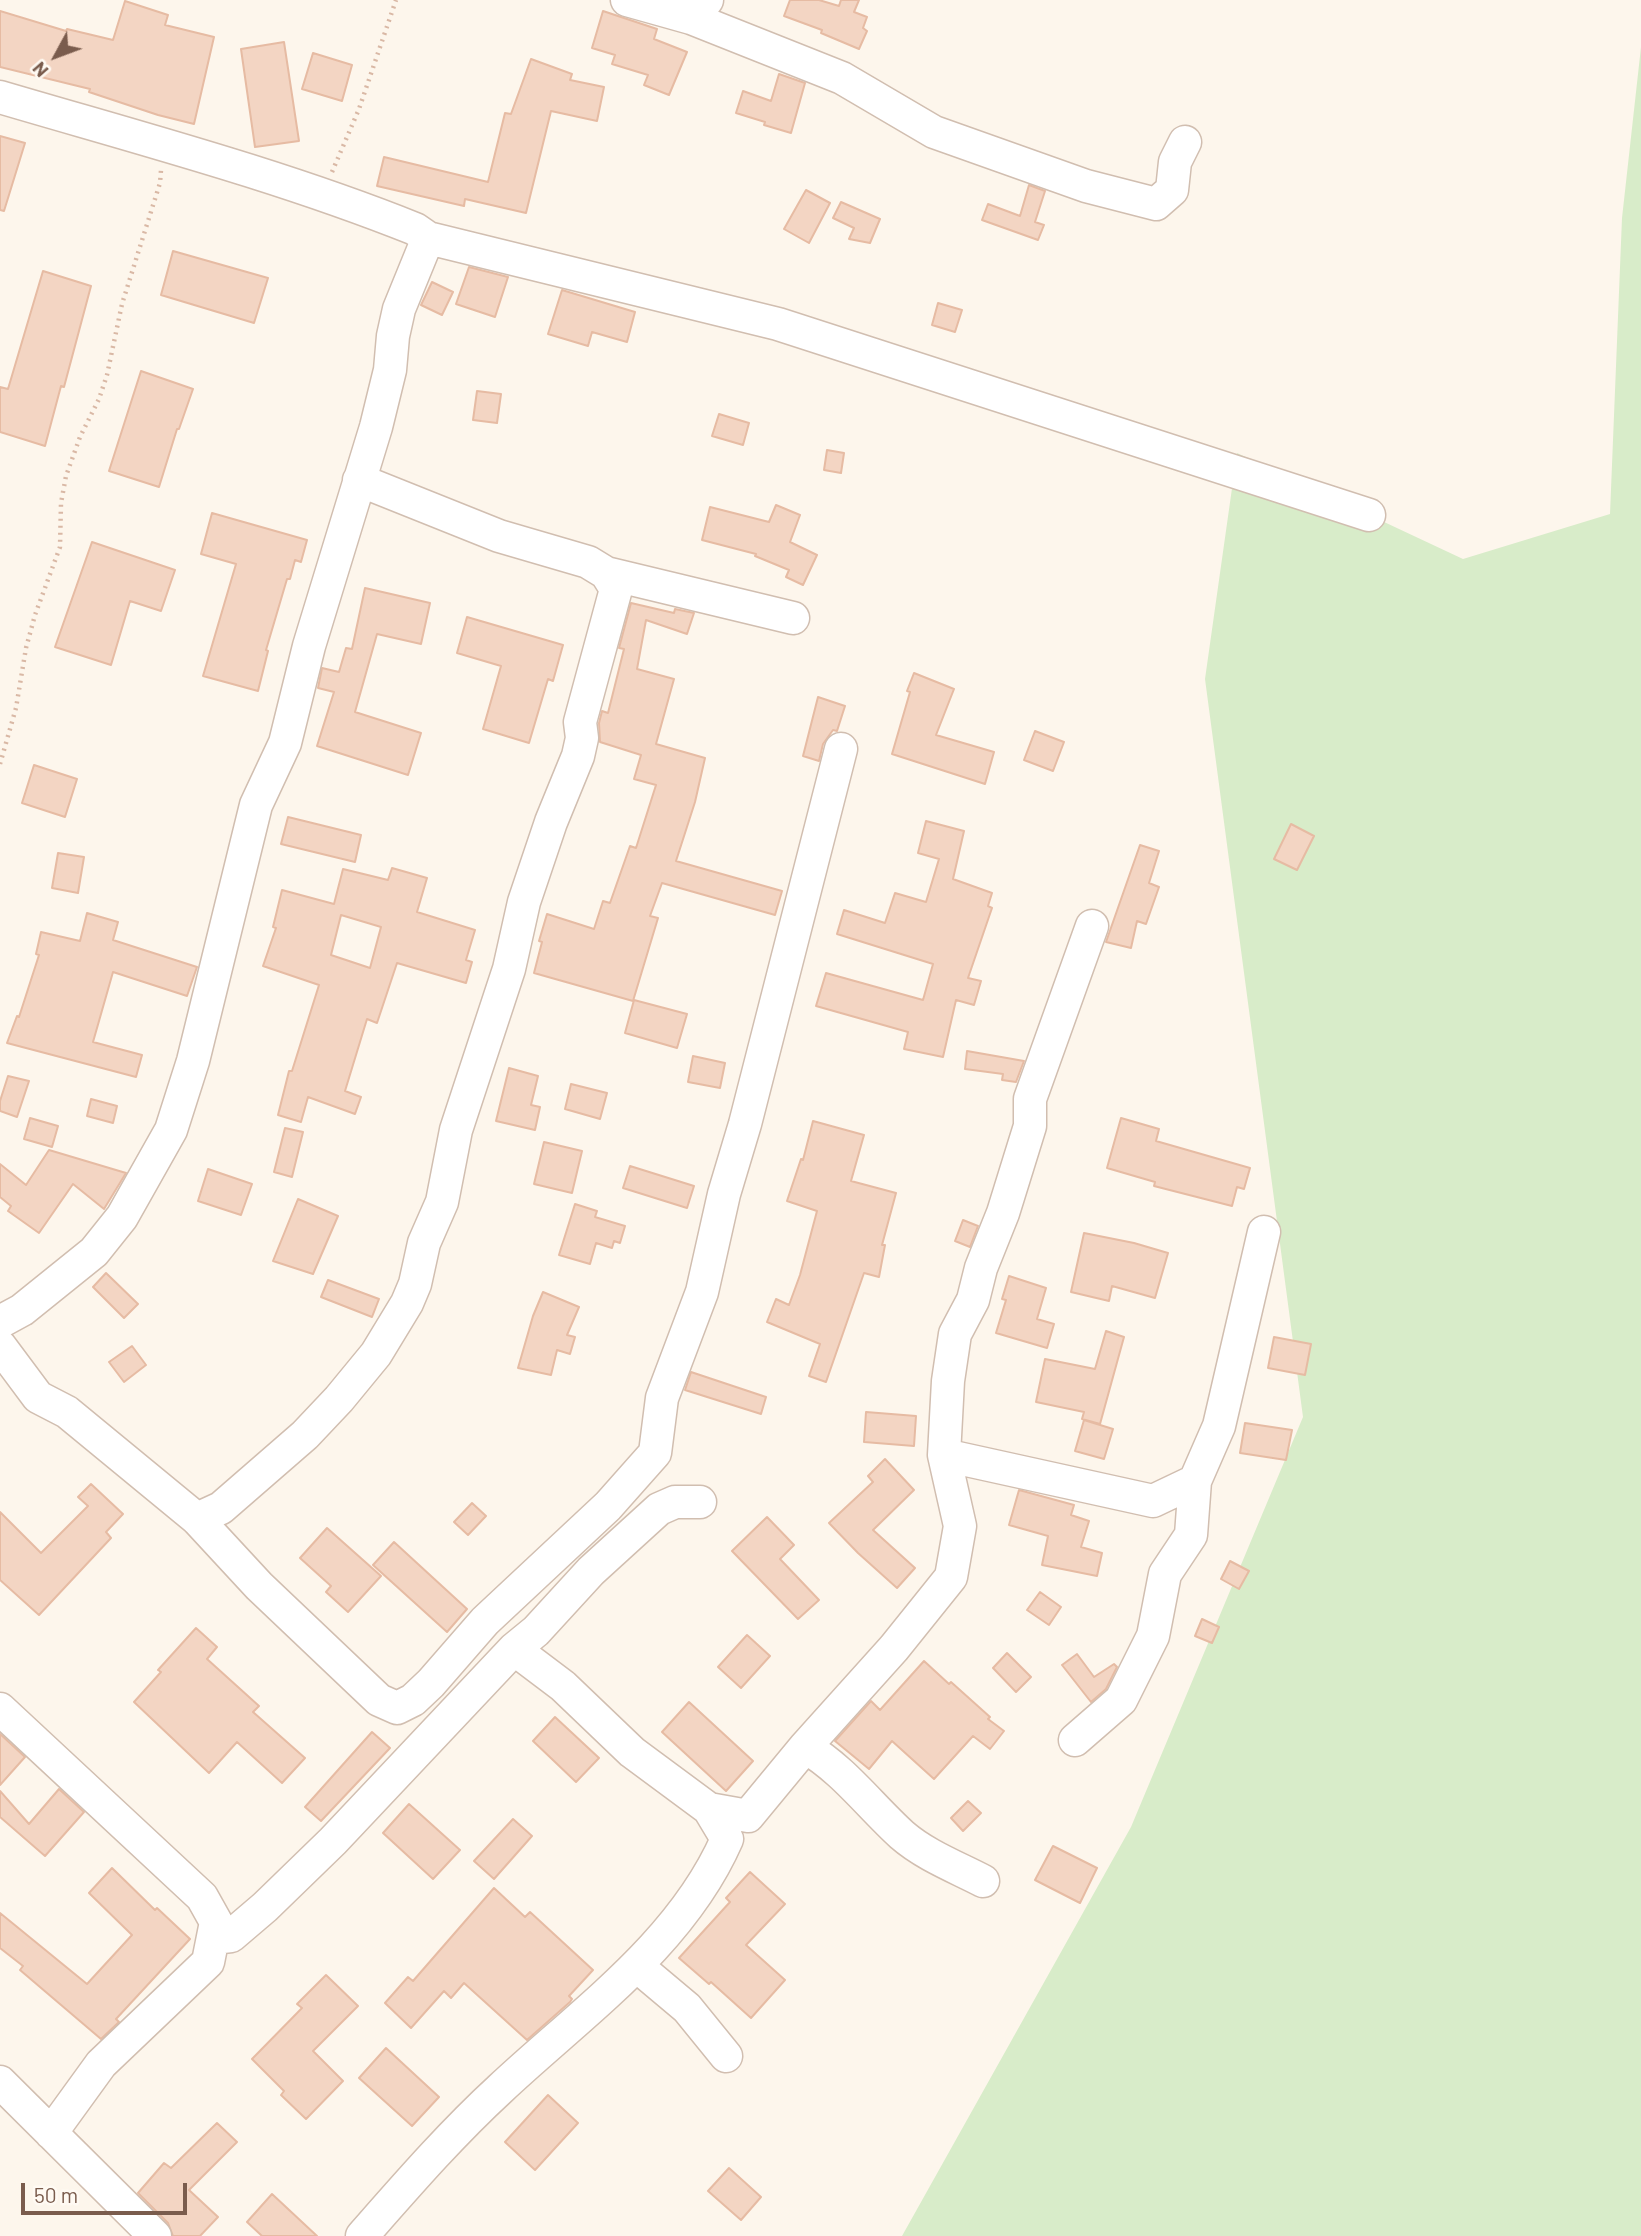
<!DOCTYPE html>
<html>
<head>
<meta charset="utf-8">
<style>
	body { margin:0 }
	#map { position:relative; width:1641px; height:2236px; overflow:hidden; background:#fdf6ec; font-family:Barlow,sans-serif }
	canvas { display:block }
	.north { position:absolute; left:21px; top:21px; width:70px; height:70px; -webkit-text-stroke:5px #fffaf3; paint-order:stroke; rotate:229deg; font-size:19px; font-weight:700; line-height:28px; text-align:center; color:#7a5c4d }
	.north::after { content:''; display:block; margin:auto; width:24px; height:32px; background:#7a5c4d; clip-path:polygon(50% 0,100% 100%,50% 72%,0 100%) }
	.scale { position:absolute; left:21px; top:2183px; width:166px; height:32px; box-sizing:border-box; border:4px solid #7a5c4d; border-top:0; padding-left:9px; font-size:21px; line-height:24px; white-space:nowrap; color:#7a5c4d; -webkit-text-stroke:5px #fffaf3; paint-order:stroke }
</style>
</head>
<body>
<div id="map">
<canvas width="1641" height="2236"></canvas>
<div class="north">N</div>
<div class="scale">50 m</div>
</div>
<script>
const context = document.querySelector('canvas').getContext('2d');
context.lineJoin = 'round';
function fillPath(path, color) { context.fillStyle = color; context.fill(path, 'evenodd'); }
function trace(path, color, width, dash) { context.strokeStyle = color; context.lineWidth = width; context.lineCap = dash ? 'butt' : 'round'; context.setLineDash(dash || []); context.stroke(path); }
fillPath(new Path2D(`
	M1641,47V2236H902L1131,1827L1303,1417L1205,679L1237,453L1463,559L1610,514L1622,218Z`), '#d8ecc9');
const building = new Path2D(`
	M790,0H819L839,6L841,0H859L854,12L867,17L863,28L867,31L859,49L821,33L822,30L784,16Z
	M125,1L168,15L165,25L214,37L194,124L158,115L89,92L90,89L0,67V11L66,31L67,29L113,40Z
	M603,11L657,29L654,39L687,52L669,95L644,85L648,75L612,64L615,55L592,48Z
	M284,42L299,141L255,147L241,49Z
	M313,53L352,65L342,101L302,89Z
	M531,59L572,74L570,80L604,87L597,121L551,111L526,213L465,199L464,206L377,186L384,157L488,182L505,113L511,114Z
	M779,74L805,83L791,133L764,125L765,122L736,113L743,91L771,101Z
	M0,136L25,143L4,211L0,210Z
	M1029,185L1045,191L1035,222L1044,225L1038,240L982,220L988,204L1020,216Z
	M806,190L830,203L809,243L784,229Z
	M841,202L880,219L870,243L849,239L854,228L833,218Z
	M173,251L268,278L254,323L161,295Z
	M469,267L508,277L495,317L456,304Z
	M43,271L91,286L64,387L61,386L45,446L0,432V387L8,389Z
	M432,282L453,292L442,315L421,305Z
	M562,290L635,312L627,342L592,332L588,346L548,334Z
	M938,303L962,310L955,332L932,325Z
	M141,371L193,389L179,429H177L159,487L109,471Z
	M477,391L501,394L497,423L473,420Z
	M719,414L749,423L743,445L712,436Z
	M827,450L844,453L841,473L824,470Z
	M776,505L800,515L790,542L817,555L803,585L786,577L789,570L755,556L756,554L702,540L710,507L769,522Z
	M212,513L307,540L301,562L295,560L290,579H287L266,650L268,651L258,691L203,676L236,564L201,554Z
	M92,542L175,570L161,611L130,601L111,665L55,647Z
	M365,588L430,603L421,644L377,634L355,712L421,733L408,775L317,746L334,692L318,688L322,668L339,672L346,648L352,649Z
	M631,603L674,613L675,609L694,613L687,634L646,620L637,669L674,679L656,744L705,758L695,802L676,861L782,891L775,915L662,883L650,916L658,918L633,1001L534,973L542,942L539,941L547,914L594,929L603,901L610,903L630,846L636,848L656,785L634,779L641,755L600,742L599,723L602,711L608,713L624,649L619,648Z
	M467,617L563,645L553,681L548,679L529,743L483,729L501,666L457,653Z
	M914,673L954,689L936,735L994,752L985,784L892,754L910,692L907,691Z
	M818,697L845,706L837,731L833,730L823,744L819,761L803,756Z
	M1035,731L1064,742L1053,771L1024,760Z
	M34,765L77,779L65,817L22,803Z
	M288,817L361,835L355,862L281,844Z
	M926,821L964,831L953,879L992,893L988,906L992,908L968,978L981,981L974,1005L956,1000L943,1057L904,1049L908,1032L816,1006L826,973L923,1000L933,964L837,934L844,910L885,923L895,893L926,902L939,859L918,853Z
	M1291,824L1314,836L1297,870L1274,859Z
	M1140,845L1159,851L1149,883L1159,887L1146,924L1137,921L1131,948L1106,942Z
	M58,853L84,857L78,893L52,888Z
	M392,868L427,878L417,912L475,930L466,960L472,962L466,983L397,963L377,1023L367,1019L345,1091L361,1097L355,1114L308,1097L301,1122L278,1115L289,1071H292L319,985L263,966L276,928L273,927L282,890L334,904L343,869L388,880ZM341,915L381,927L370,968L331,955Z
	M87,913L118,922L113,940L197,967L187,996L113,972L93,1042L142,1055L136,1077L7,1043L17,1016L19,1017L39,955L36,954L41,932L80,941Z
	M634,1000L687,1014L677,1048L625,1033Z
	M967,1051L1024,1061L1016,1082L1002,1080L1003,1074L965,1069Z
	M693,1056L725,1063L720,1088L688,1082Z
	M509,1068L538,1076L531,1105L540,1107L535,1130L496,1121Z
	M8,1076L29,1081L17,1117L0,1111V1101Z
	M571,1084L607,1093L600,1119L565,1109Z
	M91,1099L117,1106L113,1123L87,1116Z
	M30,1118L58,1126L52,1147L24,1139Z
	M1121,1118L1159,1129L1156,1141L1250,1168L1244,1189L1237,1187L1232,1206L1154,1186L1155,1182L1107,1168Z
	M813,1121L864,1135L851,1181L896,1193L882,1245H885L879,1277L864,1273L826,1382L809,1376L820,1344L767,1322L776,1299L789,1305L800,1275L817,1211L787,1201L801,1159L803,1160Z
	M285,1128L303,1132L292,1177L274,1172Z
	M544,1142L582,1151L572,1193L534,1184Z
	M49,1150L126,1173L104,1209L73,1184L39,1233L8,1211L11,1206L0,1197V1164L26,1185Z
	M630,1166L694,1186L687,1208L623,1188Z
	M208,1169L252,1184L241,1215L198,1201Z
	M298,1199L338,1216L313,1274L273,1261Z
	M575,1204L597,1211L595,1217L625,1226L620,1243L614,1241L612,1248L596,1243L590,1264L559,1255Z
	M963,1220L978,1226L970,1247L955,1241Z
	M1084,1233L1134,1243L1168,1253L1155,1298L1112,1286L1109,1301L1071,1292Z
	M106,1273L138,1304L124,1318L93,1287Z
	M1009,1276L1046,1288L1037,1319L1054,1324L1047,1348L996,1333L1006,1300L1002,1299Z
	M328,1280L379,1299L372,1317L321,1297Z
	M543,1292L579,1307L567,1335L575,1337L570,1354L557,1350L551,1375L518,1368L533,1316Z
	M1106,1331L1124,1337L1100,1424L1082,1419L1084,1412L1036,1402L1045,1359L1095,1369Z
	M1274,1337L1311,1344L1305,1375L1268,1368Z
	M132,1346L146,1365L124,1382L109,1362Z
	M691,1372L766,1397L761,1414L685,1390Z
	M866,1412L916,1416L914,1446L864,1442Z
	M1084,1420L1113,1429L1104,1459L1075,1451Z
	M1245,1423L1292,1430L1286,1460L1240,1453Z
	M885,1459L914,1490L873,1530L915,1568L897,1588L858,1553L829,1523L873,1482L868,1476Z
	M91,1484L123,1514L106,1532L111,1538L39,1615L0,1580V1512L41,1553L88,1506L78,1497Z
	M1019,1490L1074,1505L1071,1515L1089,1521L1081,1547L1102,1553L1097,1576L1042,1565L1048,1536L1009,1525Z
	M472,1503L486,1516L468,1535L454,1522Z
	M767,1517L794,1545L780,1559L819,1600L798,1619L732,1551Z
	M327,1528L381,1576L348,1612L326,1592L331,1586L300,1558Z
	M394,1542L467,1609L447,1632L373,1565Z
	M1230,1561L1249,1571L1239,1589L1221,1579Z
	M1040,1592L1061,1607L1049,1625L1027,1610Z
	M1202,1619L1219,1627L1212,1643L1195,1636Z
	M196,1628L217,1647L207,1659L259,1706L253,1712L305,1758L282,1783L237,1742L209,1773L134,1702L161,1672L158,1670Z
	M747,1635L770,1656L741,1688L718,1667Z
	M1007,1653L1031,1677L1016,1692L993,1668Z
	M1077,1654L1094,1677L1114,1664L1117,1667L1106,1689L1091,1702L1062,1665Z
	M924,1661L949,1684L951,1682L990,1717L988,1719L1004,1731L990,1749L973,1736L934,1779L892,1741L869,1769L835,1741L871,1701L880,1710Z
	M689,1702L753,1761L726,1791L662,1732Z
	M555,1717L599,1758L576,1782L533,1741Z
	M372,1732L390,1748L321,1821L305,1807Z
	M0,1734L25,1757L0,1785Z
	M59,1789L84,1812L45,1856L0,1817V1791L29,1824Z
	M968,1801L981,1813L963,1831L951,1818Z
	M409,1804L460,1850L433,1879L383,1833Z
	M513,1819L532,1836L494,1879L474,1861Z
	M1053,1846L1097,1868L1080,1903L1035,1880Z
	M112,1868L155,1910L157,1908L190,1939L116,2019L119,2022L101,2039L20,1970L23,1966L0,1948V1913L87,1984L132,1935L89,1893Z
	M750,1872L785,1904L746,1945L785,1980L751,2018L711,1982L709,1984L679,1958L730,1902L726,1898Z
	M494,1888L525,1917L530,1912L593,1970L569,1996L572,1999L570,2002L527,2040L464,1983L451,1998L444,1991L411,2028L385,2003L408,1977L413,1981Z
	M326,1975L358,2006L313,2051L343,2081L306,2119L281,2095L284,2091L252,2059L302,2008L297,2004Z
	M386,2048L439,2097L412,2126L359,2078Z
	M548,2095L578,2123L535,2170L505,2142Z
	M217,2123L237,2142L189,2190L218,2217L200,2236H173L168,2223L138,2193L164,2163L171,2168Z
	M729,2168L761,2197L741,2220L708,2191Z
	M272,2194L317,2236H262L247,2222Z`);
fillPath(building, '#f3d5c3');
trace(building, '#e6bba3', 2);
const minor = new Path2D(`
	M627,0L691,18L707,0
	M691,18L842,78L934,132L1086,186L1156,204L1172,190L1175,162L1185,142
	M0,97C139,138 280,175 415,229L428,238L399,309L393,336L390,370L376,427L309,646L285,743L256,805L193,1061L171,1130L122,1217L94,1252L22,1310L0,1322
	M428,238L778,324L1369,515
	M606,573L793,618
	M0,1346L38,1397L67,1412L197,1519L259,1586L379,1700L397,1708L413,1700L431,1683L485,1621L608,1506L655,1453L662,1398L702,1292L724,1194L745,1124L841,749
	M944,1455L1153,1501L1195,1481L1219,1426L1264,1232
	M197,1519L221,1508L305,1435L339,1399L376,1354L407,1303L415,1284L424,1243L442,1202L456,1130L509,969L524,902L551,822L578,756L582,738L580,722L616,589L606,573L588,562L499,536L359,480
	M0,1709L202,1897L216,1922L208,1962L101,2064L51,2133
	M1075,1740L1121,1700L1153,1636L1165,1574L1191,1535L1195,1481
	M805,1747L894,1648L951,1577L960,1526L944,1455L948,1381L955,1334L973,1300L981,1268L1003,1213L1030,1126V1099L1092,926
	M709,1809L748,1816L805,1747C843,1769 870,1806 902,1835C925,1855 956,1867 983,1881
	M214,1938L231,1936L265,1907L333,1841L514,1649L536,1631L591,1571L659,1509L675,1502H700
	M637,1966L687,2008L726,2056
	M0,2082L155,2236
	M362,2236C406,2186 451,2134 500,2089C581,2013 681,1944 727,1839L709,1809L632,1752L563,1686L514,1649`);
trace(minor, '#d1beb0', 35);
trace(new Path2D(`
	M332,172L359,109L396,0
	M0,764L16,708L26,648L35,615L60,547L61,503L66,476L80,437L99,399L107,375L122,304L160,183L161,170`), '#d9b8a5', 4.5, [2, 5]);
trace(minor, '#fff', 32);
</script>
</body>
</html>
